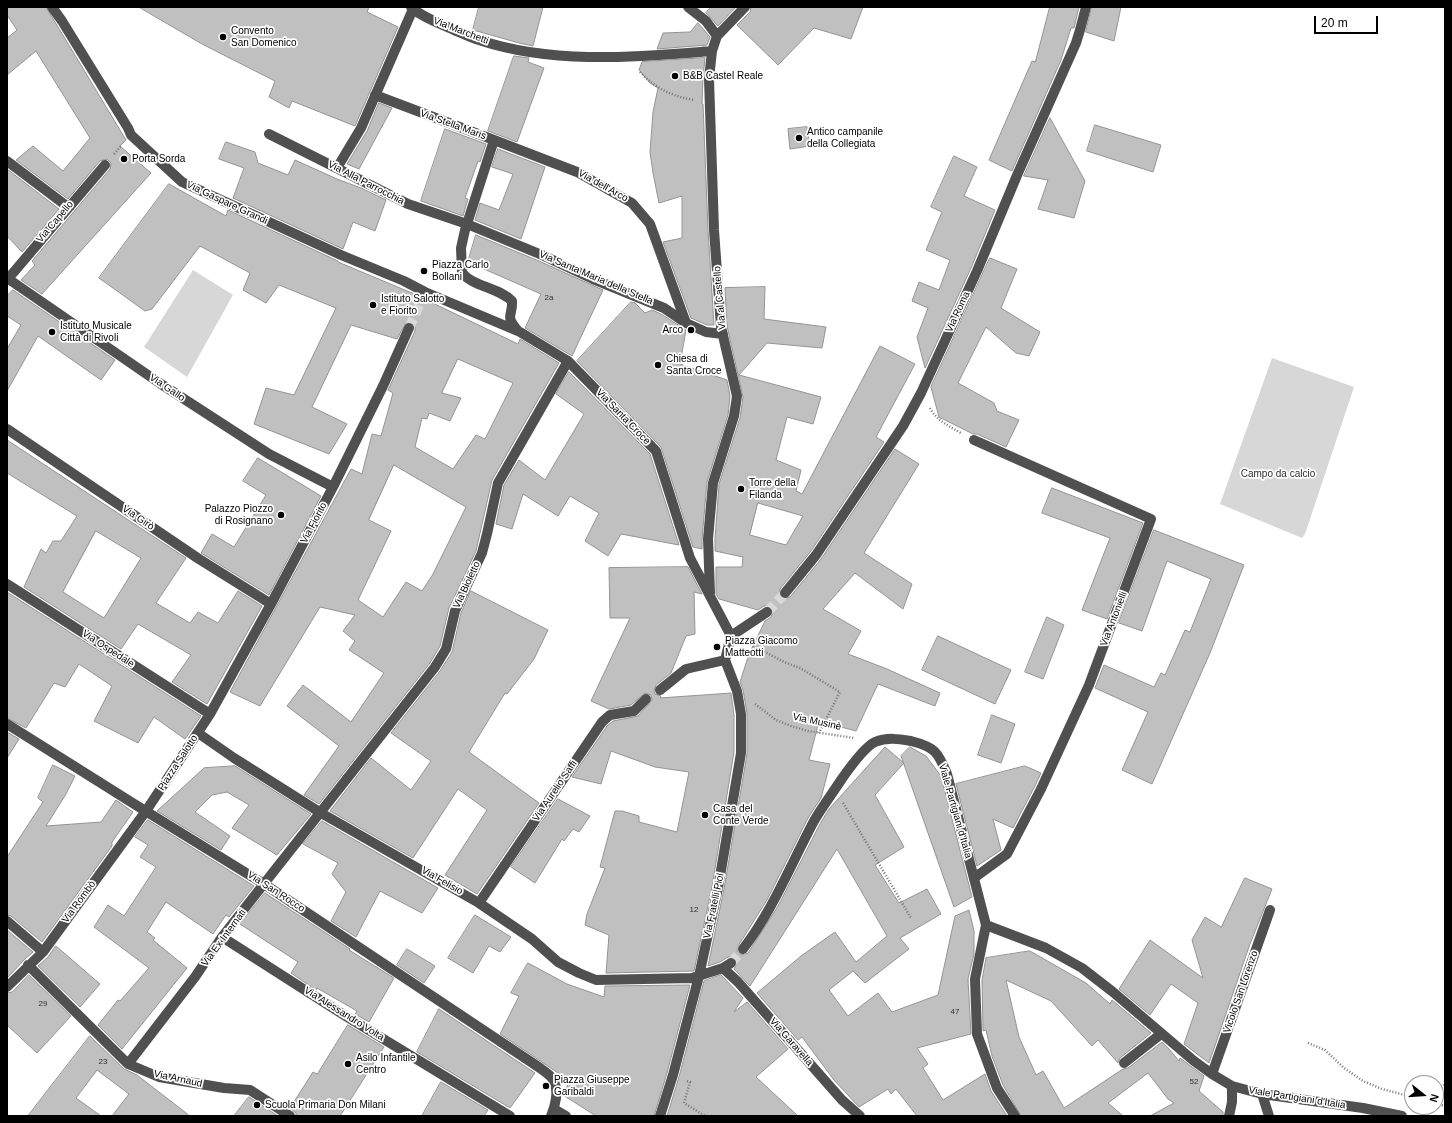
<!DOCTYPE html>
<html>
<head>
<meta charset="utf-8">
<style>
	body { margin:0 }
	#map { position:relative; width:1452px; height:1123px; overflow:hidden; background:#fff; font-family:Arial,sans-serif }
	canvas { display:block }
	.frame { position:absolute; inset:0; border:8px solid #000; pointer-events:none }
	.north { position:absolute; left:1404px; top:1075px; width:40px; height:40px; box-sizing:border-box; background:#fff; border:1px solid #999; border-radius:50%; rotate:107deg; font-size:11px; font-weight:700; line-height:16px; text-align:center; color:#000 }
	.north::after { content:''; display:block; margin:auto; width:14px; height:18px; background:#000; clip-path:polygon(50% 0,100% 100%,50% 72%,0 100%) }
	.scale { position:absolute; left:1314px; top:16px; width:64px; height:18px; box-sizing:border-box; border:2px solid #000; border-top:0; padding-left:5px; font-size:12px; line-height:14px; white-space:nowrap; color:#000; -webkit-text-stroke:3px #fff; paint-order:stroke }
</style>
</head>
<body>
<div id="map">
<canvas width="1452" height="1123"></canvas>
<div class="frame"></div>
<div class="north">N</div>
<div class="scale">20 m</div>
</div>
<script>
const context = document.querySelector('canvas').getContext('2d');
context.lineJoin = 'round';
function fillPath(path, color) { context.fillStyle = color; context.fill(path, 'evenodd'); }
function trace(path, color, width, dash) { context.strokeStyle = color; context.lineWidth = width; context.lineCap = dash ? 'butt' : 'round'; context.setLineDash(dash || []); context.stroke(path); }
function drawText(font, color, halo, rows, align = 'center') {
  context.font = font + ' Arial,sans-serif'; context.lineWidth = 3.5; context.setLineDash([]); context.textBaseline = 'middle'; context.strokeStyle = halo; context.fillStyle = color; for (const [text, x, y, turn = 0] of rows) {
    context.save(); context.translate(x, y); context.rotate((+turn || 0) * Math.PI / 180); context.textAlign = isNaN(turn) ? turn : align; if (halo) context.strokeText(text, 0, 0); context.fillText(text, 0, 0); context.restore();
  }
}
fillPath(new Path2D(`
	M193,270L233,295L187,377L144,347Z
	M1272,358L1354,387L1305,534L1302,538L1220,504Z`), '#d7d7d7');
const building = new Path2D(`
	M7,7H46L126,140L120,146L151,173L42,294L21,280L35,265L32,261L110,169L111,163L107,159L100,161L68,199L16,160L33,146L63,171L90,138L36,51L7,75V38L17,30L7,15Z
	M139,7H369L367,12L398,27L355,126L292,101L289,108L269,97L275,81L202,44Z
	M479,7H543L533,46L519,43L473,30Z
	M711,7H736L718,26L706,13Z
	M751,7H863L851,39L814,28L778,65L737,25L750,12Z
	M1050,7H1079L1074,28H1071L1061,60L1012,171L989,160L1032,61L1035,62Z
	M1092,7H1121L1114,41L1086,32Z
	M698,23L710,37L707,45L657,49L663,33L690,32Z
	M514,56L529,58L528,62L544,68L517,142L488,131Z
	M705,58L703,78L702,104H703L708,230L714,325H707L691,318L663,242L682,238V196L659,203L653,173L650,152L653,112L658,88L650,83L639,70L642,62Z
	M379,103L392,108L359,169L347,164L367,131Z
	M1050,118L1085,181L1074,218L1038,209L1048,180L1024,176Z
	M1095,125L1161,145L1153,172L1087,151Z
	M807,127L810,146L790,149L788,129Z
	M445,129L486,144L480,162L478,161L465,198L468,199L463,216L421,201Z
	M226,142L255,152L258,163L288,175L295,160L337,179L361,188L386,200L375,231L353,222L343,249L233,198L244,168L219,159Z
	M498,149L545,167L521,239L475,220L480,203L499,210L513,174L492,167Z
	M954,156L977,167L964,196L995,210L971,268L925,368L917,337L928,308L912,301L919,282L939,290L950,260L926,250L942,212L931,207Z
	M7,169L59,209L22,252L7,236Z
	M169,184L226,216L228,210L338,261V262L412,293L518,344L520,339L559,363L492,480L476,551L449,608L440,646L430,663L319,804L304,795L339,746L287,706L303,685L351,722L384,673L349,650L355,641L343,631L355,615L320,607L260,706L230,692L351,469L362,474L372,434L381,436L393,393L388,390L415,331V327L412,322L406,323L397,339L351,325L312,407L347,424L329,454L254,424L266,388L294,395L336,308L279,285L266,303L243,290L250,273L200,246L152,309L145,311L99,278ZM458,359L513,383L485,439L476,435L453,469L415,447L422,418L427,419L429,413L450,421L461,398L442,393ZM394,465L466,507L433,574L422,591L406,582L383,617L358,600L391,531L369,520Z
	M476,235L539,261L603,290L572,356L525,328L541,294L468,262Z
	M990,258L1017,269L1001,308L1040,332L1029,356L1016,353L986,327L958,383L994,403L997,411L1019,420L1006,447L977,434H973L939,417L931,387Z
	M765,287L764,319L826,327L822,348L767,343L739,375L821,397L813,424L787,417L776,460L801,470L796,491L802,494L880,346L915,364L876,437L884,442L811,551L780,589L779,596L784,599L790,597L821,559L895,449L919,464L864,553L912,584L903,609L855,573L823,609L861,631L848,654L887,669L940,693L935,706L878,684L856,731L819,721L809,760L830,764L821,798L808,818L767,900L738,946L737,951L742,955L748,953L778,906L820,824L829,809L885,747L904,763L875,795L904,847L875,865L899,903L927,889L941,914L900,938L909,949L865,983L853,971L829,990L848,1016L878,993L892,1012L938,995L955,916L969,910L974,931V954L968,979L971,1034L917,1048L928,1064L923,1068L943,1100L985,1074L991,1091L1007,1116H917L896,1089L891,1094L888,1089L859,1107L834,1080L802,1037L798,1040L757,993L801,956L835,932L856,962L887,936L837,849L750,986L734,969L737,963L736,959L734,957H728L720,962L708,966L724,889L747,754V713L743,690L740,682L749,654L765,621L771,617L773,612L772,608L770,606H764L758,610L719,599L716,594V567H742L743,557L715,551V539L719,484L740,418L743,397L727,326L725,288ZM758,503L803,516L786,545L750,535Z
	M13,290L115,360L101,380L38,336L7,391V349L21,325L7,316V296Z
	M631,302L635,303L645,313L652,310L661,314L686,330L680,364L727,380L730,396L728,415L707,482L702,539V549L693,547L661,447L577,361Z
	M569,372L650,454L679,545L621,534L608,556L585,541L599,513L570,496L558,516L523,494L512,529L496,524L504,485L519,460L545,480L584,414L556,394Z
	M7,440L186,558L156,603L190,623L198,612L218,623L238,591L262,606L207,704L172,682L191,655L138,624L121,649L24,587L41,549L46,553L53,541H61L77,516L7,473ZM96,531L141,558L104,618L63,592Z
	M258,458L321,496L269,595L201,553L212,534L234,547L266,495L243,481Z
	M1052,488L1143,523L1107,619L1082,610L1110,538L1042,513Z
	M1154,530L1244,565L1210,653L1152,784L1122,770L1148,712L1095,688L1104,665L1154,687L1161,673L1165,675L1185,630L1190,632L1211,579L1167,561L1142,631L1119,623Z
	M688,567L702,594L694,592L695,634L686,636L671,673L656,685L654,691L655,694L661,696L660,698L731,693L734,715V752L712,887L694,971L606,973L609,935L585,925L587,914L605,868L600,867L615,811H622L639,816V822L677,832L689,772L655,767L611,751L601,784L572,777L607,726L613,721L638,716L652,700L651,695L645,693L631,705L609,709L591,701L630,618H610L609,568Z
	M471,591L548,630L534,659L507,694L505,693L469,752L539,803L477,894L445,875L487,810L458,789L413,858L330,811L371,758L411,790L431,761L391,733L440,671L452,652L461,613Z
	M7,592L201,716L185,739L154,717L138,743L94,721L112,686L79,664L65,687L54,683L26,728L7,718Z
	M1047,617L1064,625L1043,679L1025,672Z
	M938,636L1011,670L995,704L922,670Z
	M992,715L1015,724L1001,763L978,755Z
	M7,732L19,739L7,758Z
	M910,747L926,756L941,776L972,897L954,907L901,756Z
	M53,765L75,776L66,794L46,826L101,822L116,800L133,812L112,842V846L42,942L11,916L7,915V857L43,802L38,798Z
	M235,766L311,814L277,855L232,828L249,805L227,792L212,795L195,812L230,836L221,850L157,811L204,768Z
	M1025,766L1041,773L1035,786L1013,828L993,819L1001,850L977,866L956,784Z
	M558,799L590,816L579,832L573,829L564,841L562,839L535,883L511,867Z
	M148,820L254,886L229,917L226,915L213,934L166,902L147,932L155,938L153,940L187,968L122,1049L98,1025L118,1000L120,1001L149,968L94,927L108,905L124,916L156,867L140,857L148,845L135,837Z
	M322,821L438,888L422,913L380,891L356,937L331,921L346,892L332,874L338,863L303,844Z
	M1245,878L1272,889L1250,944L1209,1063L1184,1044L1198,1003L1171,984L1150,1015L1119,989L1150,940L1203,978L1192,940L1205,917L1221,927Z
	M265,893L350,949L349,950L394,978L369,1022L355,1014L357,1011L317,988L316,990L291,973L298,962L240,924Z
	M475,915L511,937L500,952L489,946L473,973L448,958Z
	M7,930L33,952L24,960L7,978Z
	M56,946L100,984L80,1007L38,966L48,957Z
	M407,949L435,966L424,983L397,965Z
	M1030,951L1086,983L1110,1004L1112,1000L1151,1033L1120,1058L1118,1063L1098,1040L1092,1046L1051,1001L1006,980L1019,1037L1036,1075L1043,1071L1064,1108L1123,1069L1128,1068L1162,1042L1169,1049L1179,1061L1180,1058L1204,1076L1199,1091L1223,1112V1116H1150L1174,1103L1168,1099L1148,1073L1108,1103L1123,1116H1021L1003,1085L992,1056L986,1030L983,1031L982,980L986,958Z
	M528,963L567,984L604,997L605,986L690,985L667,1073L654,1116H596L563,1095V1093L570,1081L500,1034L519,996L511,993Z
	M29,975L71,1016L37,1053L7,1025V993L12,992Z
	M721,975L743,998L734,1012L747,1002L788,1049L756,1077L798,1116H667L679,1077L704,981Z
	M439,1009L535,1073L510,1108L417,1052Z
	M348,1025L384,1047L340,1116H296V1113L290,1108L313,1072L317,1074Z
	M90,1036L124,1069L137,1075L190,1116H112L129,1094L97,1070L76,1098L101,1116H28Z
	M441,1082L488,1110L484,1116H422Z
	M249,1097L278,1116H234Z`);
fillPath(building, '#c0c0c0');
trace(building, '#949494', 1);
trace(new Path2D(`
	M409,328L425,292
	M767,612L785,593
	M731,963L743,949`), '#d9d9d9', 10, [10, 5]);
trace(new Path2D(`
	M640,72C655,88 673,97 695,100
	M114,154L121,146
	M930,408C937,421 949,426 961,433
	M748,643L784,662L800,668L840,692L819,733
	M755,704L776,720L791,726L808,731L854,738
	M843,803L911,918
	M1308,1043L1325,1050L1344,1068L1363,1081L1382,1089L1412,1097
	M687,1081L690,1082L684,1103L705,1116
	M1436,1095L1445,1084
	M1436,1104L1445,1106`), '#727272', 2.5, [1, 2]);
trace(new Path2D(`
	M52,7L62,21L128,128L131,135L182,182L341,255L404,281L425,292L520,332L568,361L656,451L690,558L731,636
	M411,7C423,18 439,23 454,30C462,33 471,38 479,40C554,65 635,57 712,51
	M688,7L706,21L717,36
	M375,95L494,140L465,230L461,248L462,273C474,287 498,287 512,301C513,317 504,314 518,331
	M269,134L408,204L467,224L542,255L593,279L664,308L686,323L706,332L723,334
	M494,140L577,172L632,203L650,224L686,323
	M7,161L68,207
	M337,168L361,128L413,9
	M7,278L161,384L269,454L333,487
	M7,280L105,165
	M7,429L199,559L271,604
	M974,440L1151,519L1089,685L1041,789L1007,854L974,878
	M7,584L210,714
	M710,593L708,539L713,483L734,416L737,396L721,327L714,230L709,79L712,51L717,36L745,7
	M785,593L816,555L903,426L921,393L977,271L1018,173L1076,43L1080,30L1086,7
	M660,690L686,669L725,660
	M7,724L139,807L264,884L540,1068C545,1072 551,1075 554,1081C559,1091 555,1107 551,1116
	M198,733L234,758L321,813L479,903L532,939L558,962L579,973L596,980L692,978L723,968L731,963
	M479,903L602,722L610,715L634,711L646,699
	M7,921L43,952
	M986,925L1046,948L1082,968L1113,992L1194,1061L1212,1074L1232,1086L1262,1094L1363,1108L1402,1116
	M222,937L344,1015L510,1116
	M743,949C773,910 791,864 814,821C822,807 832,794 841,780C848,770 864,747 875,742C887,737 899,739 911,741C935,747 938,752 947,774L986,925L975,979L977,1034L997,1088L1015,1116
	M28,965L128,1064L159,1077L224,1088L250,1090L290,1116
	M723,968L738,982L842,1100L860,1116
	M7,987L43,952L146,811L210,714L271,604L333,487L383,386L409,328
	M1124,1063L1161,1034
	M128,1064L195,977L222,937L435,667L446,649L455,611L482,553L487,534L498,483L568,361
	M1212,1074L1270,910
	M1262,1094L1269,1116
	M554,1109L566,1116
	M660,1116L673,1075L699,976L718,888L741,753V714L737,691L725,660L731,636L767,612
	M1229,1116L1232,1102V1086`), '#505050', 10);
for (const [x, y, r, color] of [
	[223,37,4,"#000"],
	[675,76,4,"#000"],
	[799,138,4,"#000"],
	[124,159,4,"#000"],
	[424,271,4,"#000"],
	[373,305,4,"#000"],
	[691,330,4,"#000"],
	[52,332,4,"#000"],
	[658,365,4,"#000"],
	[741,489,4,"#000"],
	[281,515,4,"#000"],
	[717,647,4,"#000"],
	[705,815,4,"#000"],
	[348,1064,4,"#000"],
	[546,1086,4,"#000"],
	[257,1105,4,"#000"]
]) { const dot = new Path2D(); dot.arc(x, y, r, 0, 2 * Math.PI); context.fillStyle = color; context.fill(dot); trace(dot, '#fff', 1.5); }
drawText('8px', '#303030', null, [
	["2a",549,298],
	["12",694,910],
	["29",43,1004],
	["47",955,1012],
	["23",103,1062],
	["52",1194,1082]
]);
drawText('10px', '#000', '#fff', [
	["Convento",231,31],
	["San Domenico",231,43],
	["B&B Castel Reale",683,76],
	["Antico campanile",807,132],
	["della Collegiata",807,144],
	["Porta Sorda",132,159],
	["Piazza Carlo",432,265],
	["Bollani",432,277],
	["Istituto Salotto",381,299],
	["e Fiorito",381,311],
	["Istituto Musicale",60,326],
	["Città di Rivoli",60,338],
	["Arco",683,330,"right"],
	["Chiesa di",666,359],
	["Santa Croce",666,371],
	["Torre della",749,483],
	["Filanda",749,495],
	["Palazzo Piozzo",273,509,"right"],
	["di Rosignano",273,521,"right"],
	["Piazza Giacomo",725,641],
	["Matteotti",725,653],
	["Casa del",713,809],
	["Conte Verde",713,821],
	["Asilo Infantile",356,1058],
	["Centro",356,1070],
	["Piazza Giuseppe",554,1080],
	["Garibaldi",554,1092],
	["Scuola Primaria Don Milani",265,1105]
], 'left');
drawText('10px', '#000', '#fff', [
	["Via Marchetti",461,31,21],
	["Via Stella Maris",453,125,20],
	["Via Alla Parrocchia",366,183,27],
	["Via dell'Arco",603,186,29],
	["Via Gaspare Grandi",227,203,25],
	["Via Capello",55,222,-50],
	["Via Santa Maria della Stella",596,278,23],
	["Via al Castello",720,298,-95],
	["Via Roma",958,312,-65],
	["Via Gallo",167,388,34],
	["Via Santa Croce",623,417,46],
	["Via Girò",138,518,34],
	["Via Fiorito",314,523,-62],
	["Via Bioletto",467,585,-65],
	["Via Antonielli",1114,619,-69],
	["Via Ospedale",108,649,33],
	["Via Musinè",817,722,12],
	["Piazza Salotto",178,763,-57],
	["Via Aurelio Saffi",555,791,-56],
	["Viale Partigiani d'Italia",955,811,74],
	["Via Felisio",442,881,30],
	["Via San Rocco",276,892,33],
	["Via Rombò",79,902,-54],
	["Via Fratelli Piol",714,906,-78],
	["Via Ex Internati",224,938,-54],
	["Vicolo San Lorenzo",1241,992,-71],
	["Via Alessandro Volta",344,1014,32],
	["Via Garavella",791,1042,49],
	["Via Arnaud",178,1079,12],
	["Viale Partigiani d'Italia",1297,1098,9]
]);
drawText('10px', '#2e2e2e', '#fff', [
	["Campo da calcio",1278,474]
]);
</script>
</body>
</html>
